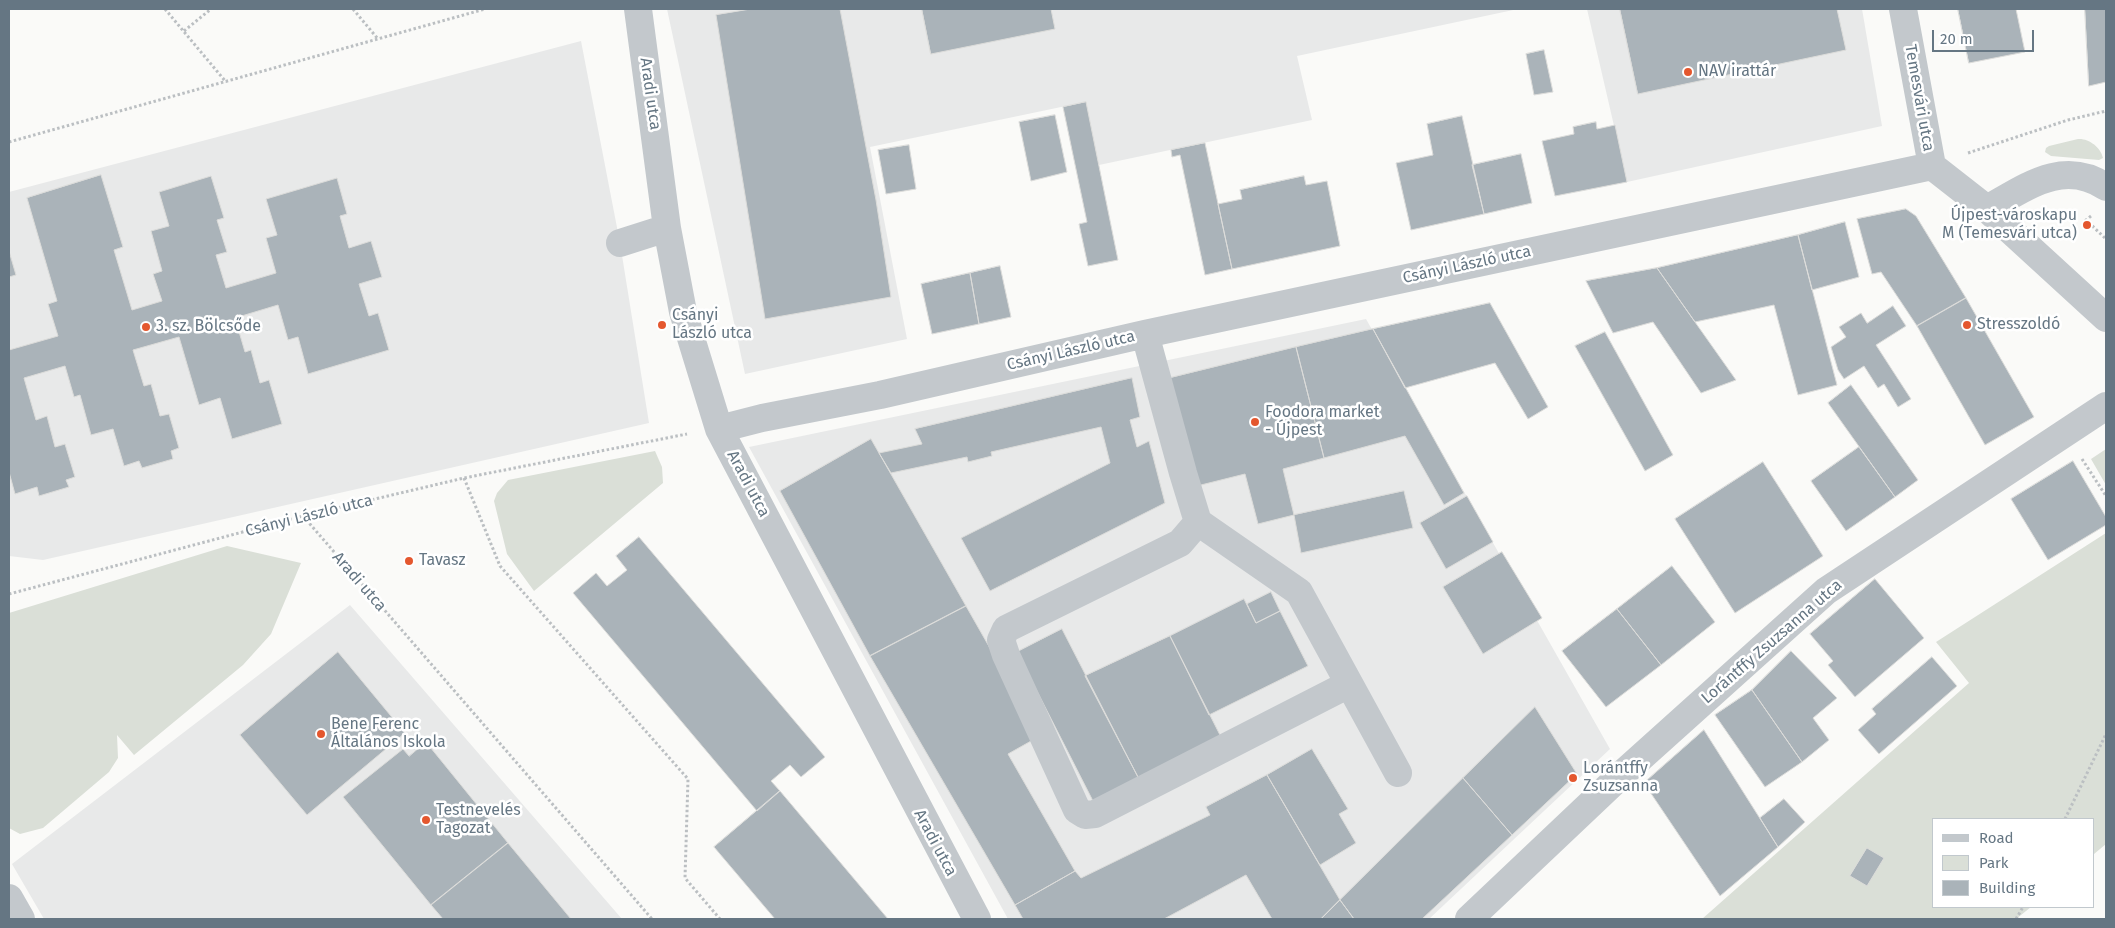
<!DOCTYPE html>
<html>
<head>
<meta charset="utf-8">
<style>
	body { margin:0 }
	#map { position:relative; width:2115px; height:928px; overflow:hidden; background:#fafaf8; font-family:"Fira Sans",sans-serif }
	canvas { display:block }
	.frame { position:absolute; inset:0; border:10px solid #657683; pointer-events:none }
	.legend { position:absolute; left:1932px; top:818px; width:162px; height:90px; box-sizing:border-box; background:#fff; border:1px solid #c1c8cd; margin:0; padding:6px 9px; list-style:none; font-size:15px; color:#657683 }
	.legend li { display:flex; align-items:center; gap:10px; height:25px }
	.legend b { width:25px; border:1px solid #c1c8cd }
	.scale { position:absolute; left:1932px; top:30px; width:102px; height:22px; box-sizing:border-box; border:2px solid #657683; border-top:0; padding-left:6px; font-size:15px; line-height:18px; white-space:nowrap; color:#657683; -webkit-text-stroke:4px #fff; paint-order:stroke }
</style>
</head>
<body>
<div id="map">
<canvas width="2115" height="928"></canvas>
<div class="frame"></div>
<ul class="legend">
<li><b style="height:6px;background:#c3c8cc"></b>Road</li>
<li><b style="height:14px;background:#dadfd7"></b>Park</li>
<li><b style="height:14px;background:#aab3b9"></b>Building</li>
</ul>
<div class="scale">20 m</div>
</div>
<script>
const context = document.querySelector('canvas').getContext('2d');
context.lineJoin = 'round';
function fillPath(path, color) { context.fillStyle = color; context.fill(path, 'evenodd'); }
function trace(path, color, width, dash) { context.strokeStyle = color; context.lineWidth = width; context.lineCap = dash ? 'butt' : 'round'; context.setLineDash(dash || []); context.stroke(path); }
function drawText(font, color, halo, rows, align = 'center') {
  context.font = font + ' "Fira Sans",sans-serif'; context.lineWidth = 5; context.setLineDash([]); context.textBaseline = 'middle'; context.strokeStyle = halo; context.fillStyle = color; for (const [text, x, y, turn = 0] of rows) {
    context.save(); context.translate(x, y); context.rotate((+turn || 0) * Math.PI / 180); context.textAlign = isNaN(turn) ? turn : align; if (halo) context.strokeText(text, 0, 0); context.fillText(text, 0, 0); context.restore();
  }
}
fillPath(new Path2D(`
	M667,9H1518L1297,56L1312,120L1099,165L1085,102L870,147L907,339L745,374Z
	M1587,9H1862L1882,126L1627,182Z
	M581,41L620,243L649,423L43,560L9,556V192Z
	M1366,319L1610,749L1429,919H1008L749,447Z
	M350,605L622,919H44L12,864Z`), '#e8e9e9');
fillPath(new Path2D(`
	M2078,139C2088,138 2101,147 2103,158L2099,160L2051,156L2045,152L2046,148L2049,146Z
	M2106,449V485L2091,459Z
	M655,451L662,467L663,483L534,591L507,554L494,501L497,493L508,480Z
	M2106,533V844L2094,854V819H1934V907H2031L2016,919H1702L1969,683L1936,642Z
	M227,546L301,563L271,634L243,665L134,755L117,735L118,758L109,772L43,828L20,834L9,828V613Z`), '#dadfd7');
const building = new Path2D(`
	M751,9H840L876,200L891,297L765,319L716,15Z
	M922,9H1051L1055,29L931,54Z
	M1620,9H1837L1846,50L1638,94Z
	M1958,9H2016L2025,52L1969,63Z
	M2085,9H2106V82L2089,86Z
	M1544,50L1553,92L1534,95L1526,54Z
	M1086,102L1118,260L1088,266L1079,224L1087,222L1063,107Z
	M1055,115L1067,172L1031,181L1019,122Z
	M1462,116L1484,214L1411,230L1396,163L1433,155L1427,124Z
	M1596,122L1597,129L1615,125L1627,182L1555,196L1542,141L1574,134L1573,127Z
	M1205,143L1232,269L1205,275L1180,155L1172,157L1171,150Z
	M909,145L916,189L886,194L878,150Z
	M1521,154L1532,203L1484,214L1472,165Z
	M101,175L123,247L114,250L132,310L162,301L153,274L162,271L151,231L169,226L159,192L211,176L224,218L217,220L227,252L216,255L226,288L276,273L266,238L277,235L266,199L337,178L347,214L340,216L349,248L371,241L382,277L359,284L369,316L378,313L389,350L308,374L298,337L288,340L278,305L235,318L245,352L251,350L260,383L269,380L282,424L232,439L220,398L199,405L179,337L133,350L144,386L151,384L160,416L169,414L179,448L171,451L173,459L142,468L139,461L124,466L113,429L91,435L80,395L74,397L65,366L24,378L36,420L47,416L55,447L65,444L75,477L66,480L69,487L39,496L37,487L15,494L9,472V350L58,336L48,304L57,301L27,198Z
	M1304,176L1306,185L1327,181L1340,246L1232,269L1218,204L1242,199L1240,190Z
	M1906,209L1916,216L1966,298L1917,326L1881,272L1872,274L1857,219Z
	M1845,222L1859,277L1812,290L1798,235Z
	M1798,235L1837,385L1798,395L1774,305L1695,322L1657,268Z
	M9,251L16,275L9,277Z
	M1000,266L1011,317L979,324L970,273Z
	M1657,268L1695,322L1736,380L1701,393L1653,322L1613,333L1586,281Z
	M970,273L979,324L932,334L921,284Z
	M1966,298L2034,417L1985,445L1917,326Z
	M1490,303L1548,407L1528,419L1495,363L1405,388L1373,329Z
	M1893,306L1906,326L1876,345L1911,399L1898,407L1884,384L1878,388L1864,366L1844,379L1838,370L1831,347L1846,337L1839,327L1861,313L1867,323Z
	M1373,329L1464,493L1444,505L1405,436L1324,458L1296,347Z
	M1605,332L1673,455L1645,471L1575,346Z
	M1296,347L1324,458L1283,469L1294,515L1258,524L1245,474L1197,486L1170,378Z
	M1132,378L1140,417L1130,420L1137,447L1149,441L1165,503L990,591L961,538L1110,463L1101,427L991,452L992,456L968,462L967,457L891,473L879,453L922,444L915,429Z
	M1851,385L1918,480L1895,497L1828,403Z
	M871,439L966,606L870,656L780,491Z
	M1859,447L1895,497L1846,531L1811,481Z
	M2073,461L2106,517V525L2048,560L2011,499Z
	M1763,462L1823,556L1735,613L1675,519Z
	M1404,491L1413,528L1301,553L1294,515Z
	M1467,496L1493,542L1446,569L1420,523Z
	M639,537L825,757L801,777L790,765L771,781L780,791L757,811L573,593L596,573L607,586L627,570L616,556Z
	M1502,552L1542,618L1483,654L1443,587Z
	M1672,566L1715,622L1661,665L1617,609Z
	M1875,579L1924,638L1855,697L1828,665L1833,661L1810,634Z
	M1271,592L1280,611L1256,623L1247,604Z
	M1244,599L1256,623L1280,611L1308,666L1209,715L1170,636Z
	M966,606L1040,736L1008,754L1075,871L1015,905L870,656Z
	M1617,609L1661,665L1606,707L1562,651Z
	M1062,629L1139,779L1094,803L1017,652Z
	M1170,636L1221,737L1139,779L1085,676Z
	M1791,651L1837,698L1813,718L1829,740L1802,762L1752,690Z
	M338,652L405,733L307,815L240,735Z
	M1932,657L1957,686L1879,754L1858,730L1876,714L1872,709Z
	M1752,690L1802,762L1765,787L1715,715Z
	M1535,707L1577,774L1512,835L1463,778Z
	M1704,730L1778,847L1720,896L1644,783Z
	M426,742L508,843L431,905L343,797L403,749L409,756Z
	M1312,749L1348,809L1339,814L1356,843L1320,865L1267,775Z
	M1267,775L1340,900L1321,919H1272L1246,875L1164,919H1023L1015,905L1075,871L1081,878L1210,815L1206,807Z
	M1463,778L1512,835L1422,919H1354L1340,900Z
	M780,791L888,919H775L714,847Z
	M1784,799L1805,822L1778,847L1760,818Z
	M508,843L571,919H443L431,905Z
	M1867,848L1884,858L1867,886L1850,876Z
	M1340,900L1354,919H1321Z`);
fillPath(building, '#aab3b9');
trace(building, '#dcdcda', 1);
trace(new Path2D(`
	M165,9L226,82
	M353,9L378,39
	M184,31L211,9
	M9,142L485,9
	M1968,153L2068,120L2106,111
	M2091,216L2086,220L2106,239
	M2082,459L2106,496
	M464,478L500,566L688,779L685,878L720,919
	M303,516L652,919
	M9,594L303,516L464,478L687,434
	M2065,819L2106,734
	M2016,919L2023,907`), '#bbbfc2', 3, [2.5, 2.5]);
trace(new Path2D(`
	M638,9L667,228L683,312L719,429L977,919
	M1903,9L1932,166L1987,209L2106,318
	M1987,209C2025,188 2063,158 2106,187
	M620,243L667,228
	M1145,334L1183,473L1198,522L1299,592L1398,773
	M719,429L762,418L880,395L1145,334L1932,166
	M1198,522L1180,543L1006,629L1001,640L1006,655L1077,810L1085,815L1095,814L1349,684
	M9,898L21,919
	M1469,919L1619,777L1826,591L2106,406`), '#c3c8cc', 28);
for (const [x, y, r, color] of [
	[1688,72,5,"#e4572e"],
	[2087,225,5,"#e4572e"],
	[662,325,5,"#e4572e"],
	[1967,325,5,"#e4572e"],
	[146,327,5,"#e4572e"],
	[1255,422,5,"#e4572e"],
	[409,561,5,"#e4572e"],
	[321,734,5,"#e4572e"],
	[1573,778,5,"#e4572e"],
	[426,820,5,"#e4572e"]
]) { const dot = new Path2D(); dot.arc(x, y, r, 0, 2 * Math.PI); context.fillStyle = color; context.fill(dot); trace(dot, '#fff', 2); }
drawText('16px', '#657683', '#fff', [
	["NAV irattár",1698,72],
	["Újpest-városkapu",2077,216,"right"],
	["M (Temesvári utca)",2077,234,"right"],
	["Csányi",672,316],
	["László utca",672,334],
	["Stresszoldó",1977,325],
	["3. sz. Bölcsőde",156,327],
	["Foodora market",1265,413],
	["- Újpest",1265,431],
	["Tavasz",419,561],
	["Bene Ferenc",331,725],
	["Általános Iskola",331,743],
	["Lorántffy",1583,769],
	["Zsuzsanna",1583,787],
	["Testnevelés",436,811],
	["Tagozat",436,829]
], 'left');
drawText('16px', '#657683', '#fff', [
	["Aradi utca",650,94,82],
	["Temesvári utca",1919,98,80],
	["Csányi László utca",1467,265,-12],
	["Csányi László utca",1071,351,-13],
	["Aradi utca",748,484,62],
	["Csányi László utca",309,516,-14],
	["Aradi utca",359,582,49],
	["Lorántffy Zsuzsanna utca",1772,642,-41],
	["Aradi utca",935,843,62]
]);
</script>
</body>
</html>
